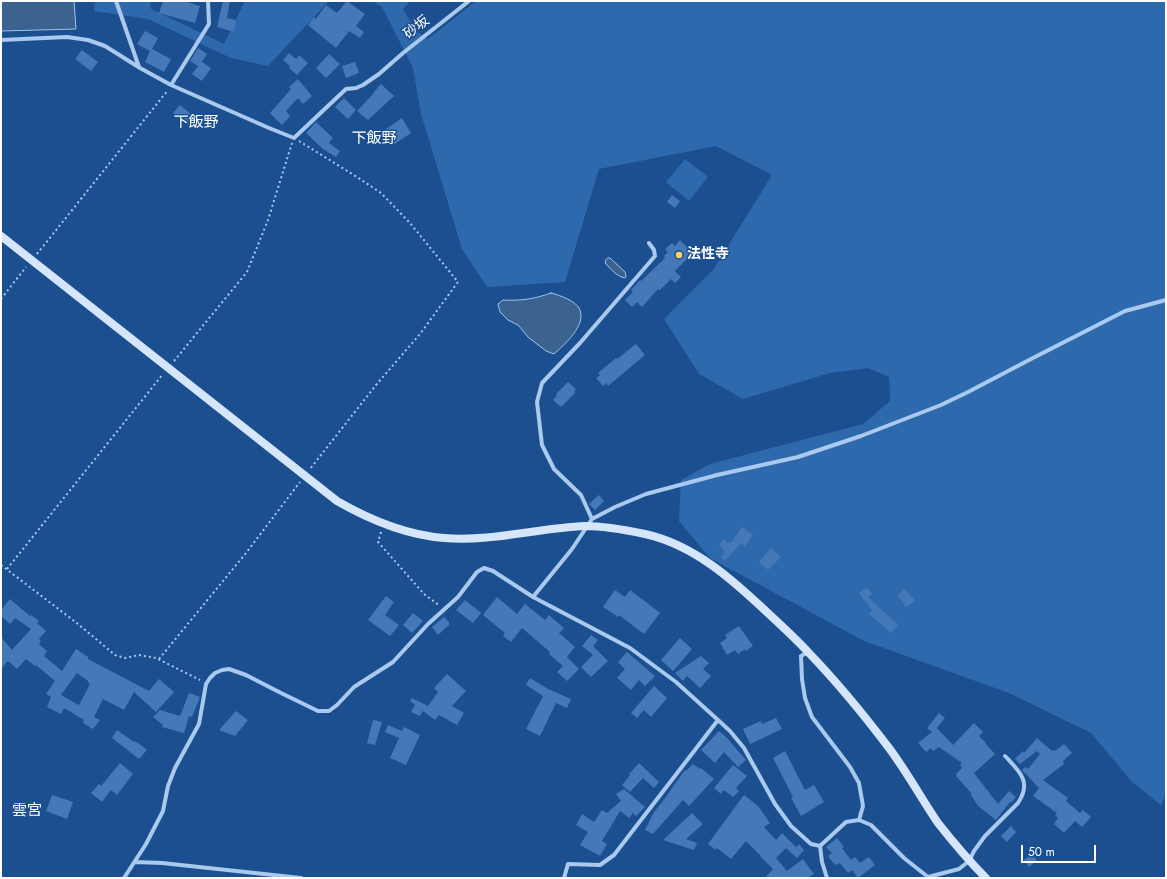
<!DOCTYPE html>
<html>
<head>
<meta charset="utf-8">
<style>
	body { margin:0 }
	#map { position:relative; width:1167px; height:879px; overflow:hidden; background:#1b4f8f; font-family:Jost,sans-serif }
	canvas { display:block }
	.frame { position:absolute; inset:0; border:2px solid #fff; pointer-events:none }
	.scale { position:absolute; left:1021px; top:845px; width:75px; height:18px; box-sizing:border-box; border:2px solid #fff; border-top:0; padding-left:5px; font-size:12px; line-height:14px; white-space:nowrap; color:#fff; -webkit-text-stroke:3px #1b4f8f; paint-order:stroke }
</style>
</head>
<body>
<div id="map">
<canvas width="1167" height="879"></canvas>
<div class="frame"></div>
<div class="scale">50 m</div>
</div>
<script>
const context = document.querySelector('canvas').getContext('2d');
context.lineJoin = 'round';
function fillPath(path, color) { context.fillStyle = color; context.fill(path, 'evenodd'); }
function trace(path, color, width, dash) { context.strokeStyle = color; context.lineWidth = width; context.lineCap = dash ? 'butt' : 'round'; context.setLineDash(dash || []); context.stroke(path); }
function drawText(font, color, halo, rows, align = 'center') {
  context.font = font + ' Jost,"Noto Sans JP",sans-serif'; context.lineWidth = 3; context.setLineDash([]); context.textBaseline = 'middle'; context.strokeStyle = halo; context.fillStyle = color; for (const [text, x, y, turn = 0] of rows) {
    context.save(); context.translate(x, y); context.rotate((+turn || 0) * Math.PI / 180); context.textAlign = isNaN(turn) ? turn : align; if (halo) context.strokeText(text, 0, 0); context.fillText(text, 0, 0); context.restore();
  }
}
fillPath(new Path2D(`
	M95,1H150L151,9L224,44L245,1H329L268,66L231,58L148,19L94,11Z
	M372,1H410L403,9L416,31L428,39L476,1H1166V795L1161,805L1132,782L1091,733L1009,693L864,641L710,558L679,521L681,480L710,464L863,424L890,401L889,377L868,368L830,373L743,399L699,374L664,319L713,270L772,175L716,146L599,169L565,282L487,287L462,249L421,114L413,68L382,7Z
	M685,159L708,177L689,201L666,182Z`), '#2e69ad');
const water = new Path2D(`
	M1,1H74L76,29L2,31L1,30Z
	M608,258H610L625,272L626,276L625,278C617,277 610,268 605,263L606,260Z
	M551,293C559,295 577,301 580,310C586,326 564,345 554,354L546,351L528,337L518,325L508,320L500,312L498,304L503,300C520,301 535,299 551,293Z`);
fillPath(water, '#3c6290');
trace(water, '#9cc4f0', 1);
fillPath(new Path2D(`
	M163,1H184L200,6L195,23L159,13Z
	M223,1H230L227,18L236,20L234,32L217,27Z
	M347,1L365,14L356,26L364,32L360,38L349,31L336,48L308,25L314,17L316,19L326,5L337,13Z
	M145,31L158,38L152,49L171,59L164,72L145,62L150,51L137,44Z
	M198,48L207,54L202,62L211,68L202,81L192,74L198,66L190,61Z
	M82,50L98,62L91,71L75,59Z
	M289,53L296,59L299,55L308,63L297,75L289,68L290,66L283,60Z
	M329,54L340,64L326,78L316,68Z
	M355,62L359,73L346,78L342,66Z
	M298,79L312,96L303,104L298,98L286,111L290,116L282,125L270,113L291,89L289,87Z
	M381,84L394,96L368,120L357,111L374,93V92Z
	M344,98L356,110L348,119L335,107Z
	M180,105L197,119L191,127L173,113Z
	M402,118L411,133L393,145L383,131Z
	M316,122L333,138L329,143L340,151L336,157L323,149L306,133Z
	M672,195L680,201L675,208L667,202Z
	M680,240L693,253L675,271L681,277L675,283L671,279L660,290L658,289L642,307L637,302L632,307L625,300L633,292L631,290L640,280L641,281L665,258L664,256L668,252L665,249L672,243L675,246Z
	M636,344L645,355L608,386L606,383L603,386L596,378L600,375L598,373L616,358L617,359Z
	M568,382L576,389L574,392L575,393L561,407L553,400L557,395L556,394Z
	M599,495L604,501L595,510L589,504Z
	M742,527L753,535L745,546L741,543L725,561L721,558L725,551L719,545L724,539L728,543L729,542L731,543Z
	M771,548L781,557L768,570L759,562Z
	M867,587L872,594L868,597L898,625L891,633L869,614L872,610L859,593Z
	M905,589L915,601L906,607L897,595Z
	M615,590L625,597L630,590L660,613L644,634L619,615L618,617L603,607Z
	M386,596L394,602L385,615L399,625L390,636L368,620Z
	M497,597L517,614L525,604L545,620L549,615L564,628L559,633L575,647L567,657L579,669L567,681L557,672L563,666L549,654L550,652L522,628L511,642L503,636L505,633L483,615Z
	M10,599L30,616L31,615L39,621L37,623L46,631L39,639L41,641L39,644L47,651L44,656L62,671L76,649L88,657V659L149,691L159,679L174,692L156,712L134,692L124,710L103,699L94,717L100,720L93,729L83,723L84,720L64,708L61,714L47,707L51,697L46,694L55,681L36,665L35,666L26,659L17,669L8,661L1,669V637L12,650L31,629L15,618L10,624L1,616V610ZM77,673L88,681V682L90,684L79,705L61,695Z
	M465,600L481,613L473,623L456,610Z
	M413,613L423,621L412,633L403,625Z
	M444,617L449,622V625L438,635L432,627Z
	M739,626L753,646L746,651L745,649L738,654L735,650L727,655L720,643L727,638L725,635Z
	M591,635L598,640L593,646L608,661L591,677L581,667L593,655L582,646Z
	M680,638L692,649L673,671L661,660Z
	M627,652L655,676L645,686L639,680L631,690L617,678L625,669L618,662Z
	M701,656L709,663L703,669L711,676L700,688L687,676L683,681L675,673Z
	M447,674L466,691L452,706L464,713L457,725L439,715L435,720L423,711L420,716L411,712L415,705L410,701L412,698L428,706L438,692L434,688Z
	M530,678L548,689L571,699L567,708L556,703L540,736L526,729L543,696L526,685Z
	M654,686L667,698L651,717L644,710L637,718L631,713Z
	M189,693L200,697L192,717L189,716L184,733L162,727L163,725L153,717L160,710L180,716Z
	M236,711L248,720L235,736L219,730Z
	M939,713L945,718L936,729L937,728L953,745L974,723L983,732L979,736L986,743V744L995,754L974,773L998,804L1009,791L1016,797L1011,803L1010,802L996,820L978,806L971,795L972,794L956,776L957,775L956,774L962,768L960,765L962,763L939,747L933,751L931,748L926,752L918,743L932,732L927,728Z
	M776,718L782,729L750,744L743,729L761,721L762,724Z
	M373,720L382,722L375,745L367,743Z
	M388,725L402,731L404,727L420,735L406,765L390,758L399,738L385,732Z
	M117,730L134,742L135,741L147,750L139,759L112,738Z
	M719,731L727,738L746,760L738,767L724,752L715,763L701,750Z
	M1037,738L1052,751L1054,750L1055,751L1064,744L1072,753L1063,761L1064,764L1043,780L1068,798L1066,801L1080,813L1083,810L1091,817L1082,827L1075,821L1064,833L1054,824L1058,818L1055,815L1057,813L1033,796L1039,788L1022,770L1025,767L1028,769L1040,754L1037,751L1020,764L1015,759L1023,751L1024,753Z
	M785,751L805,790L814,785L824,802L801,816L791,798L793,797L773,758Z
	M120,763L133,774L117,795L111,790L102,802L91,793L99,784L101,786Z
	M639,763L659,782L654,788L643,778L630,792L622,785L630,775L629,774Z
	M693,764L700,769L701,768L714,779L689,806L683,800L653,834L645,830L654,812L662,802L685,770L686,771Z
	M733,765L747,776L736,788L739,791L733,797L724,790L721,794L714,788Z
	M624,789L645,807L636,816L633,813L629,818L620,811L602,841L607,844L600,856L580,845L588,832L576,825L582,814L594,822L602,810L607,813L621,801L616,794Z
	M52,795L73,802L67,819L46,811Z
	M744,795L758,806L770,823L764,827L776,840L782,833L796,847L799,844L804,850L797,858L786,848L776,858L787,871L803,859L814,874L808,878H765L773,869L761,857V856L746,841L731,859L717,848L716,850L708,844Z
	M692,813L703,824L686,839L697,843L694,850L663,840Z
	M1011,826L1016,832L1007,842L1001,836Z
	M837,838L844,847L842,848L851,860L855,857L860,863L869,857L875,865L858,878L852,870L848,873L840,863L835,865L828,856L832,853L826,847Z
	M1031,854L1037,860L1029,867L1024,860Z`), '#4478b7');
trace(new Path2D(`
	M299,141L357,177L381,193L410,223L458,282L420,334L376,385L310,469
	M37,254L168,90
	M1,299L26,267
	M174,361L247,272L268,220L292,143
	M381,532L378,542L424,594L440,606
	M1,565L78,624L115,655L125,658L139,655L156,658L200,680
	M7,569L163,374
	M159,659L246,553L300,482`), '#a9c9ee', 2, [2, 3]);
trace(new Path2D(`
	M116,1L139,67
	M1,40L67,37L88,40L105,46L140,68L171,85L269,128L294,138L346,89L356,88L363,85L379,74L403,53L469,1
	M171,85L209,24L208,1
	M592,519L581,495L554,469L542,445L537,402L542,383L580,343L655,256L654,250L649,243
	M533,597L572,549L592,519L615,507L646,494L717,475L798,457L861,436L941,405L968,392L1031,359L1125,311L1166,300
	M808,652L801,656L802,679L805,698L812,717L850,767L859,783L863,806L859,820
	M820,846L822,862L827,878
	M135,862L162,863L301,878
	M124,878L146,844L163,811L168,786L175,768L199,724L206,684L210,678L215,673L222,670L229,669L246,675L279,692L318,711H329L337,705L354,687L393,662L428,624L458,597L477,572L484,568L493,571L533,597L630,648L676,682L718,720L730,731L744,748L775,804L791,826L811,844L820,846L846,822L859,820L871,825L904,858L928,877L959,869L969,861L974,851L985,836L1018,803C1032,782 1020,772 1005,756
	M564,878L568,864L600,865L614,855L718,720`), '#a9c9ee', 4);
trace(new Path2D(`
	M1,236L337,501C370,520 406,535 444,538C491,542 538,528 585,526C605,526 626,530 645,534C695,545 734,581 770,615C783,627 796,639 808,652C837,682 864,715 889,748C907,772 921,798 938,823C953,842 969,861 986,878`), '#d6e6fa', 8);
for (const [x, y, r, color] of [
	[679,255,4,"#ffd166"]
]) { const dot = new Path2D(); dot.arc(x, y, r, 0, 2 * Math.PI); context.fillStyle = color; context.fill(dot); trace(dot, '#1b4f8f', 1.5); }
drawText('14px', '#fff', '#1b4f8f', [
	["砂坂",417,28,-38]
]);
drawText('bold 14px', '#fff', '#1b4f8f', [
	["法性寺",687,255]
], 'left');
drawText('15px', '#fff', '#1b4f8f', [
	["下飯野",196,123],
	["下飯野",374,139],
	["雲宮",27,811]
]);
</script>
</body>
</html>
